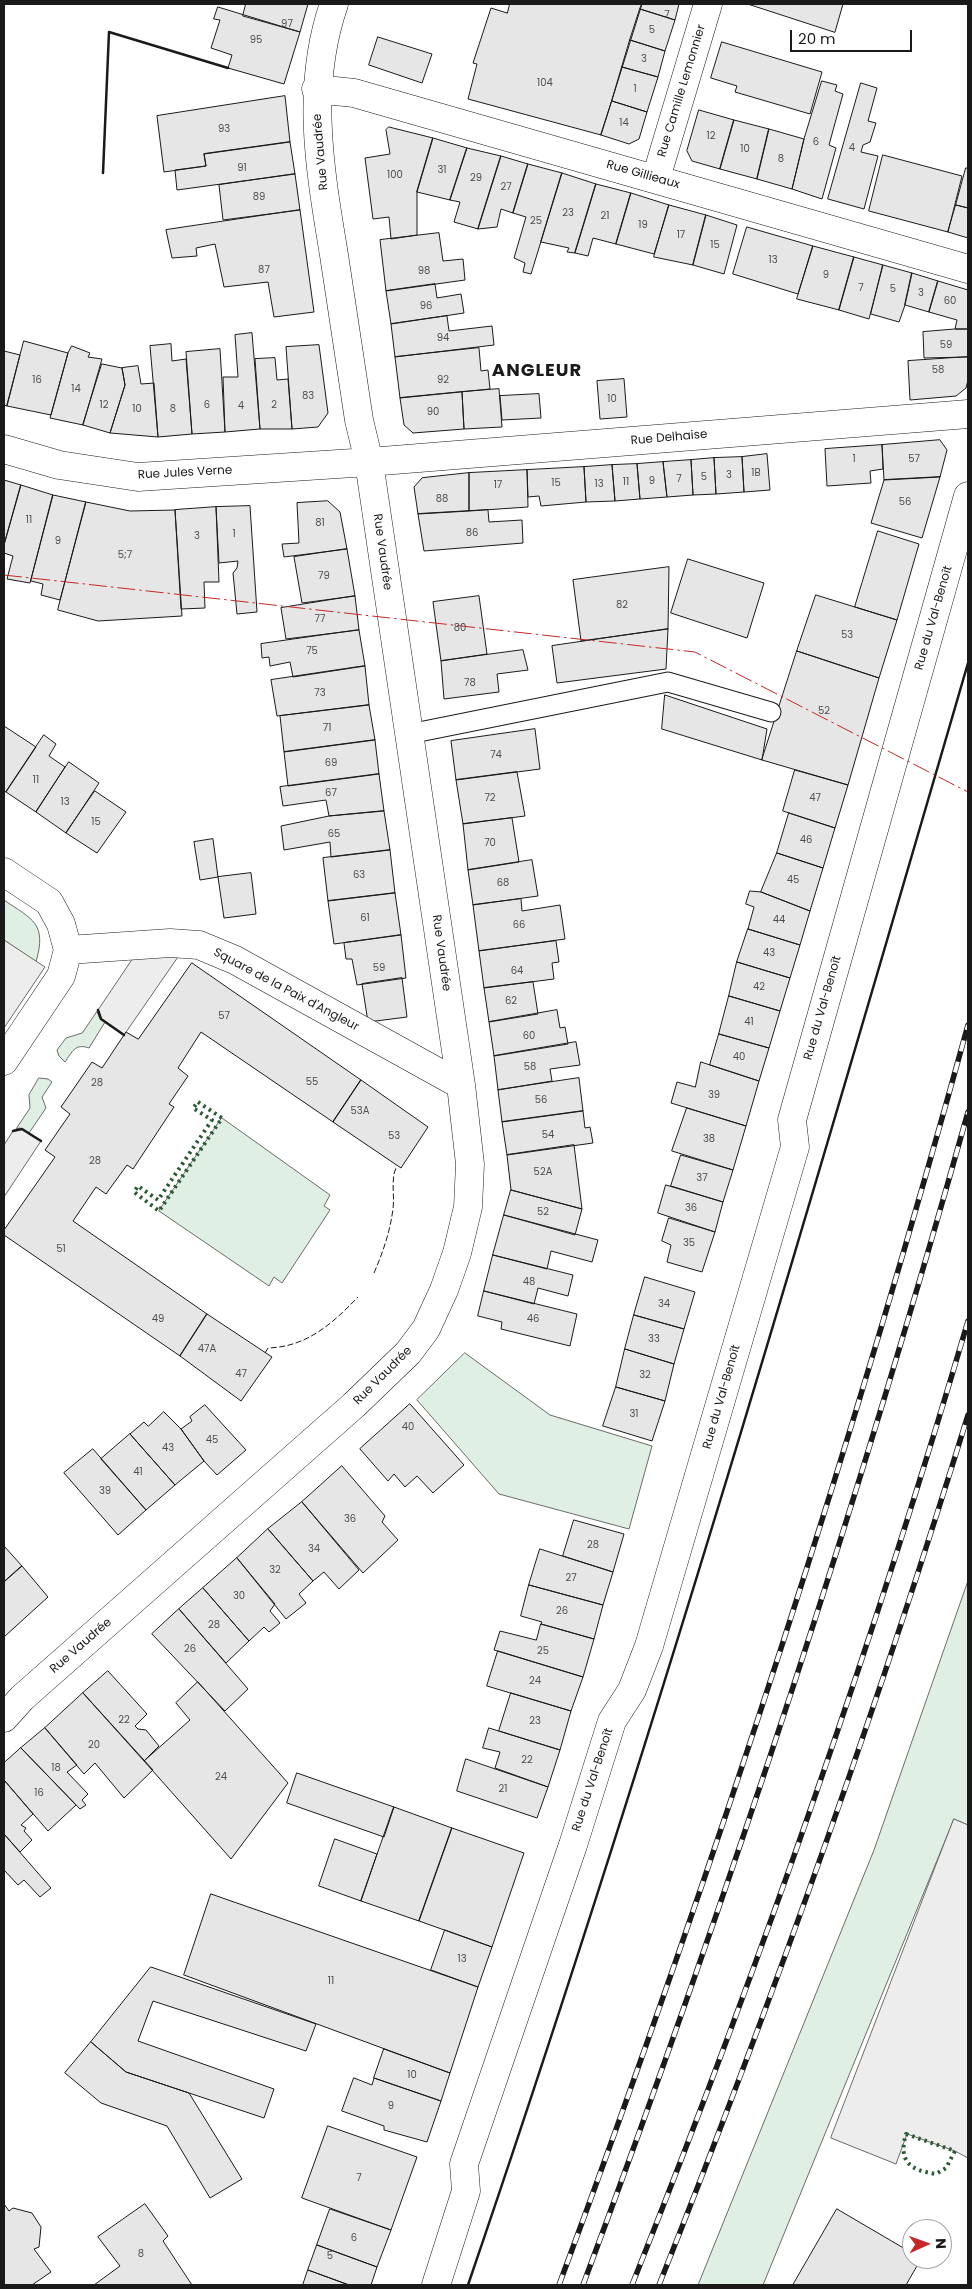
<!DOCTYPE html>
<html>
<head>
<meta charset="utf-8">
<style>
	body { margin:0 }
	#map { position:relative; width:972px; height:2289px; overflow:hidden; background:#fff; font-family:Poppins,sans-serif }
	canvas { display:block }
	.frame { position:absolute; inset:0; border:5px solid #1a1a1a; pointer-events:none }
	.north { position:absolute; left:902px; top:2219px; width:50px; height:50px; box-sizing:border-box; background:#fff; border:1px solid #a3a3a3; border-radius:50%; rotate:88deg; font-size:14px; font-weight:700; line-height:20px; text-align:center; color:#1a1a1a }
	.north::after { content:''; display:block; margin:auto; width:18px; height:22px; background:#c62828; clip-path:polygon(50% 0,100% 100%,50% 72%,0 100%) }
	.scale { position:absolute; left:790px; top:30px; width:122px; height:22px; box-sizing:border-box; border:2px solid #1a1a1a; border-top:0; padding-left:6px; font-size:15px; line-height:18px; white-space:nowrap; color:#1a1a1a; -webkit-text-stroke:4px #fff; paint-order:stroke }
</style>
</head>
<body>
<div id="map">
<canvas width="972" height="2289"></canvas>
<div class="frame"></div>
<div class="north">N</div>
<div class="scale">20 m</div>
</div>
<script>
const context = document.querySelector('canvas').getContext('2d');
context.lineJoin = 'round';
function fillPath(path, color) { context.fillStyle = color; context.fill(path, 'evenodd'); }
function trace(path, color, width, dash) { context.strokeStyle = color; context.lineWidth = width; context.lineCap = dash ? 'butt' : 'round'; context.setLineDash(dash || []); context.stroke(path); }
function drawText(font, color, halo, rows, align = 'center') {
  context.font = font + ' Poppins,sans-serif'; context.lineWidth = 4; context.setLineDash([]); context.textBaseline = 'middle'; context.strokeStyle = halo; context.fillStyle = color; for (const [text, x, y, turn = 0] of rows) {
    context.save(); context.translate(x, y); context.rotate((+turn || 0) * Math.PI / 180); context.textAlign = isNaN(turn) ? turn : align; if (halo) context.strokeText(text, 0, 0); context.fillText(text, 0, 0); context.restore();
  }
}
const green = new Path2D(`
	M4,900C33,920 47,923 36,962L4,940Z
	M98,1010L97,1013L105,1022L89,1048C75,1043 72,1052 65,1062L59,1056L57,1050L66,1038L82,1033Z
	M39,1078L48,1079L52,1082L42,1097L46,1108L29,1133L16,1129L30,1108L29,1095Z
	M222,1118L330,1195L324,1206L330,1210L282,1283L274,1277L269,1286L159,1211Z
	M465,1353L550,1415L652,1446L629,1529L499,1494L417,1400Z
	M968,1581V1825L954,1819L763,2285H698L874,1850Z`);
fillPath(green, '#e0efe3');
trace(green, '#6a6a6a', 1);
const parking = new Path2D(`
	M4,940L45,967L4,1028Z
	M180,954L124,1035L99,1017L98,1010L135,955Z
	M20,1128L41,1141L4,1197V1145L13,1131Z
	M954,1819L968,1825V2158L955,2151L907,2134L896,2164L831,2138Z`);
fillPath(parking, '#ededed');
trace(parking, '#6a6a6a', 1);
const building = new Path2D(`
	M246,4H308L300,32L243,16Z
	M510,4H642L601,135L468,99L477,64L473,63L491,8L507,13Z
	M642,4H679L675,20L640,9Z
	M748,4H843L835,32Z
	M218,7L300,32L284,84L228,68L232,55L211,48L220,20L214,19Z
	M640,9L675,20L665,51L630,40Z
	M378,37L432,54L422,83L369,65Z
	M630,40L665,51L658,77L622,67Z
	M722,42L822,72L810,114L735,92L737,86L711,78Z
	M622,67L658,77L647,112L612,101Z
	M822,81L837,85L835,91L843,94L829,145L836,148L822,199L792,189L804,139Z
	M861,83L877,88L868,121L876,123L870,142L863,145L861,152L878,156L864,209L828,199Z
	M285,96L290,142L204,154L206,166L164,172L157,116Z
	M612,101L647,112L639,139L629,144L601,135Z
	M699,110L734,120L720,169L692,161L687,151Z
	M734,120L769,129L757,179L720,169Z
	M389,127L433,138L417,192V235L391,239L389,217L373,219L365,158L390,154L386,130Z
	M769,129L804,139L792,189L757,179Z
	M433,138L467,148L450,200L417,192Z
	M290,142L295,174L177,190L175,170L206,166L204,154Z
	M467,148L501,156L478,229L454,222L460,202L450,200Z
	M883,155L962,176L948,232L869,211Z
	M501,156L528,164L513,213L501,209L497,227L478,229Z
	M528,164L562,173L531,274L523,272L525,263L514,258L526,217L513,213Z
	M966,168H968V208L956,205Z
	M562,173L596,184L575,253L567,252L569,248L541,242Z
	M295,174L300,210L223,220L219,185Z
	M596,184L631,193L616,244L593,238L588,256L575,253Z
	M631,193L669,205L654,254L616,244Z
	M669,205L706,215L693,265L654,257Z
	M956,205L968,208V238L948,232Z
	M300,210L314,312L274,317L268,282L224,287L215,244L196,248L197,256L172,258L166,230Z
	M706,215L737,225L724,274L693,265Z
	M747,227L813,246L798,294L733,274Z
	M439,233L443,261L463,259L465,280L386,291L380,240Z
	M813,246L854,257L839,310L797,299Z
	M854,257L883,265L869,319L839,310Z
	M883,265L912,273L905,305L899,322L871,314Z
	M912,273L938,281L929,312L905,305Z
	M938,281L968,290V329H955L957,320L929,312Z
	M435,284L437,298L461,294L464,313L391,324L386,291Z
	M447,316L449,331L492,326L494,345L395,357L391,324Z
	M955,329H968V357L924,358L923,332Z
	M252,333L260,429L225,432L223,377H238L235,335Z
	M24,341L68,353L51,415L7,406Z
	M171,344L172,361L186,359L192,434L158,437L150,346Z
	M319,345L328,413L318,427L292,429L286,347Z
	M72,346L90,353L88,357L102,359L83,425L50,418L68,353Z
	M479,348L481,371L488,370L490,389L400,398L395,357Z
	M220,349L225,432L192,434L186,352Z
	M4,351L20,355L7,406L4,405Z
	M968,357V380L966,388L956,396L910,400L908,361Z
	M275,358L277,380L288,379L292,429H260L255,359Z
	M102,364L122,368L125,385L110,433L83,425Z
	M138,366L141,384L154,383L158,437L110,433L125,385L122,368Z
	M624,379L627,417L600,419L597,381Z
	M499,389L502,427L464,429L462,392Z
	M462,392L464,429L413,433L404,425L400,398Z
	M539,394L541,418L502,420L500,396Z
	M940,440L947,450L940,477L884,480L882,445Z
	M882,445L883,469L870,471L871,483L827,486L825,449Z
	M767,454L770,490L744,492L742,457Z
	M742,457L744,492L716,494L714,458Z
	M714,458L716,494L693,495L691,460Z
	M691,460L693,495L667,497L663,462Z
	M663,462L667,497L640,499L637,464Z
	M637,464L640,499L615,501L612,465Z
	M612,465L615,501L586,502L584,467Z
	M584,467L586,502L541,506L539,496L528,497L527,470Z
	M527,470L528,507L469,511V473Z
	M469,473V511L418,514L414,487L422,478Z
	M940,477L922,538L871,523L884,480Z
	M4,480L21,485L4,545Z
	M21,485L53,495L30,583L7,579L13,556L4,553V545Z
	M53,495L86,502L60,600L41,595L43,584L31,581Z
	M328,501L340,512L347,549L284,557L282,544L299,543L297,503Z
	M86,502L130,511L175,510L182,616L98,621L58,610Z
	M250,506L257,612L237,614L233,573L237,568L238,561L219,563L216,507Z
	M216,507L219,582H204L205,608L181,609L175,510Z
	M488,510L489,522L522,520L523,543L424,551L418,514Z
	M878,531L919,544L897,620L855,607Z
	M347,549L355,596L302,603L294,557Z
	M688,559L764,583L747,638L671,613Z
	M669,567L668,629L581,641L573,580Z
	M816,595L897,620L879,678L797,651Z
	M355,596L359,630L286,639L281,608Z
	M479,596L487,654L441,661L433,602Z
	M668,629L666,669L557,683L552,646Z
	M359,630L365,666L293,677L290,662L270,666L269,657L262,658L261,644Z
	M523,650L528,670L497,674L499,692L444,699L441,661Z
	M797,651L879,678L848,785L762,760Z
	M365,666L369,705L277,716L271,680Z
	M665,695L767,729L762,760L662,729Z
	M369,705L375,740L284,752L280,716Z
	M4,726L36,747L6,792L4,791Z
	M535,729L540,769L456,780L451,741Z
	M44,735L56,744L49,756L65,767L36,812L6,792Z
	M375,740L379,774L288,786L284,752Z
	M69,762L99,783L66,833L36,812Z
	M795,770L848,785L835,828L783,811Z
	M517,772L525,816L463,824L456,780Z
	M379,774L384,811L329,816L326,800L283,806L280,787Z
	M95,791L126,812L97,853L66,833Z
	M384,811L390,850L331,857L330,842L284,850L281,826L329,816Z
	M789,813L835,828L823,868L777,853Z
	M512,818L519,862L468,870L463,824Z
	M213,839L218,877L200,880L194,842Z
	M390,850L395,893L328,901L323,858Z
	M777,853L823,868L810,911L761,892Z
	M532,860L538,896L473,905L468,870Z
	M251,873L256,914L224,918L218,877Z
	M750,891L761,892L810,911L800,945L748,929L754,907L746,904Z
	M395,893L401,935L334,944L328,901Z
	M521,899L522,911L560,905L565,939L479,951L473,905Z
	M748,929L800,945L790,978L737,962Z
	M401,935L406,978L357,985L352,959H346L344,943Z
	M556,941L559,962L552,963L554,979L484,988L479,951Z
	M737,962L790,978L780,1011L729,996Z
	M192,963L361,1080L333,1122L201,1032L178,1068L188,1076L169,1104L174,1107L133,1169L127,1165L106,1194L96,1187L73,1221L207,1314L180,1356L4,1235V1230L55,1157L45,1150L70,1114L61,1107L92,1062L102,1068L126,1032L138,1039Z
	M402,978L407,1017L368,1022L362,984Z
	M533,982L538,1014L489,1022L484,988Z
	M729,996L780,1011L769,1048L719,1034Z
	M557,1010L560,1028L565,1027L568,1044L494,1056L489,1022Z
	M719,1034L769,1048L759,1081L710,1065Z
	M576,1042L580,1065L550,1069L552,1081L498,1090L494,1056Z
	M701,1062L759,1081L746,1126L671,1103L677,1082L695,1087Z
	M579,1078L583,1111L502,1122L498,1090Z
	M361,1080L428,1127L401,1168L333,1122Z
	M687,1108L746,1126L733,1170L672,1151Z
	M583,1111L585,1128L590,1127L593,1143L507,1155L502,1122Z
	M574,1145L582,1209L511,1190L507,1155Z
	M681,1155L733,1170L723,1202L671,1186Z
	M666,1185L723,1202L715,1232L658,1213Z
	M511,1190L582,1209L575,1235L504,1215Z
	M504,1215L598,1240L592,1262L551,1251L547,1269L493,1255Z
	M669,1218L715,1232L702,1272L667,1262L671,1245L662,1241Z
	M493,1255L573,1275L568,1296L538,1288L534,1304L484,1291Z
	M645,1277L695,1292L684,1329L634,1315Z
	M484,1291L577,1314L570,1346L501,1329L502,1322L478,1316Z
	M207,1314L272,1357L241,1401L180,1356Z
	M634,1315L684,1329L674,1364L625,1349Z
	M625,1349L674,1364L665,1401L616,1387Z
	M616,1387L665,1401L652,1441L603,1426Z
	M410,1404L464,1465L433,1493L417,1476L405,1487L394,1474L388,1481L360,1449Z
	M205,1405L246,1450L217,1475L204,1461L181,1429L192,1421L190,1417Z
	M164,1412L181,1429L204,1461L175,1485L130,1434L144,1422L148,1426Z
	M130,1434L175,1485L146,1510L101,1459Z
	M93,1449L146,1510L118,1535L64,1473Z
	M342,1466L385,1516L382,1522L398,1540L363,1573L302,1502Z
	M302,1502L359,1570L339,1589L324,1572L313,1581L268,1529Z
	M574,1520L624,1534L613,1572L563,1556Z
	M268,1529L313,1581L299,1594L306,1603L286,1619L237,1558Z
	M4,1546L22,1566L4,1582Z
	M540,1549L613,1572L603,1605L529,1585Z
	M237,1558L275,1604L270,1611L280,1623L269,1632L264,1627L249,1641L203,1588Z
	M22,1566L48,1597L4,1637V1582Z
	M529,1585L603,1605L594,1639L541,1624L542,1622L521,1616Z
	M203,1588L249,1641L226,1663L179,1609Z
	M179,1609L248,1689L225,1711L152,1634Z
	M541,1624L594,1639L583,1677L494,1650L500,1631L536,1640Z
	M498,1651L583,1677L571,1711L487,1686Z
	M108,1671L147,1714L135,1726L138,1729L146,1730L159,1746L144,1761L83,1693Z
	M198,1682L288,1783L231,1859L144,1761L190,1720L176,1703Z
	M83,1693L153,1770L124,1798L95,1763L84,1774L45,1728Z
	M511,1693L571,1711L560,1750L499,1731Z
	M45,1728L77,1765L67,1772L88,1794L82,1800L86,1805L80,1809L21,1748Z
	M489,1728L560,1750L548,1787L495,1768L500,1752L483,1748Z
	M21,1748L76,1805L48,1831L4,1780V1763Z
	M466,1759L548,1787L537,1818L457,1791Z
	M297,1773L394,1807L384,1837L287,1803Z
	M4,1780L33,1814L21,1825L26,1828L24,1831L32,1840L20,1852L4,1834Z
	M394,1807L452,1828L419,1921L361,1901Z
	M452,1828L524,1853L492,1947L419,1921Z
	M4,1834L51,1888L40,1897L24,1880L18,1885L4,1870Z
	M335,1839L377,1854L361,1901L319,1886Z
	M211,1894L478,1987L450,2073L184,1975Z
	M445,1930L492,1947L478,1987L431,1970Z
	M151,1967L316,2024L306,2051L153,2001L138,2041L274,2089L264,2118L126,2072L91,2042Z
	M91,2042L126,2072L189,2093L242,2179L210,2198L167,2126L101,2103L65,2073Z
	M384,2049L450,2073L441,2101L374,2078Z
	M354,2078L372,2085L374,2078L441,2101L427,2142L384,2130V2126L342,2111Z
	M328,2126L417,2157L391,2230L302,2198Z
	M4,2204L9,2211L13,2208L32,2213L41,2227L39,2247L34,2249L51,2272L32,2285H4Z
	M145,2204L168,2236L163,2241L192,2285H94L120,2266L98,2237Z
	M330,2209L391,2230L377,2267L317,2245Z
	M837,2209L912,2253V2259H921L906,2285H793Z
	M317,2245L377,2267L371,2285H349L308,2270Z
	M308,2270L349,2285H303Z`);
fillPath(building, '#e6e6e6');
trace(building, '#1a1a1a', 1);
const service = new Path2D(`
	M409,734L668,682L771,712`);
const minor = new Path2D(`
	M316,89L354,93L968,269
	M656,178L708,4
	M4,449L59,465L138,477L369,462L968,414
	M4,872L49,902L61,924L68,950L61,976L4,1061
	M68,950L170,943L199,945L235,960L461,1085
	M4,1718L22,1698L354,1405L408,1353L426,1329L444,1290L457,1253L468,1207L470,1164L461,1085L369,462L359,420C351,365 342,310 334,255C320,170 305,88 334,4
	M436,2285L466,2191L464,2164L573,1845L612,1721L632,1690L649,1646L795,1147L792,1120L968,496`);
trace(service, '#1a1a1a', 21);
trace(minor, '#1a1a1a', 29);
trace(service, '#fff', 19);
trace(minor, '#fff', 28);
const rail = new Path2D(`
	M559,2285C713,1871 851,1451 968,1025
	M583,2285C727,1900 857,1508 968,1112
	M632,2285C758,1969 872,1648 968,1321
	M659,2285C773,1999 877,1710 968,1415`);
trace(rail, '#1a1a1a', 5.5);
trace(rail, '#fff', 4, [11]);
trace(new Path2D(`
	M198,1102L222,1118L159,1211L134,1192L138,1186L158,1200L212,1120L193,1108Z
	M906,2134L955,2151L946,2168L936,2174C910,2170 898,2162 906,2134Z`), '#2b5a34', 4, [2.5, 4]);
trace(new Path2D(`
	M374,1273C383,1252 390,1232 393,1209C395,1194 390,1179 397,1166
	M265,1353L268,1348C307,1347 333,1323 358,1297`), '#1a1a1a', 1, [6, 2.5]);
trace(new Path2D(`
	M103,173L109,32L228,68
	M98,1010L101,1019L124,1035
	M13,1131L22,1129L41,1141
	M468,2285C651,1750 810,1206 968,663`), '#1a1a1a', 2.5);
trace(new Path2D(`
	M4,575L695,652L968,792`), '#c62828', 1, [18, 4, 2.5, 4]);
drawText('10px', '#4d4d4d', null, [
	["7",667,15],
	["97",287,24],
	["5",652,30],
	["95",256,40],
	["3",644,59],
	["104",545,83],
	["1",635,89],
	["14",624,123],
	["93",224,129],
	["12",711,136],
	["6",816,142],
	["4",852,148],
	["10",745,149],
	["8",781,159],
	["91",242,168],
	["31",442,170],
	["100",395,175],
	["29",476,178],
	["27",506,187],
	["89",259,197],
	["23",568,213],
	["21",605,216],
	["25",536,221],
	["19",643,225],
	["17",681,235],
	["15",715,245],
	["13",773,260],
	["87",264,270],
	["98",424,271],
	["9",826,275],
	["7",861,288],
	["5",893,289],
	["3",921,293],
	["60",950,301],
	["96",426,306],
	["94",443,338],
	["59",946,345],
	["58",938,370],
	["16",37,380],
	["92",443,380],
	["14",76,389],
	["83",308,396],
	["10",612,399],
	["12",104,405],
	["6",207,405],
	["2",274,405],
	["4",241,406],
	["10",137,409],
	["8",173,409],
	["90",433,412],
	["1",854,459],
	["57",914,459],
	["1B",756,473],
	["3",729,475],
	["5",704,477],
	["7",679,479],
	["9",652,481],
	["11",626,482],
	["15",556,483],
	["13",599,484],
	["17",498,485],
	["88",442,499],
	["56",905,502],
	["11",29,520],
	["81",320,523],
	["86",472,533],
	["1",234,534],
	["3",197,536],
	["9",58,541],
	["5;7",125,555],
	["79",324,576],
	["82",622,605],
	["77",320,619],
	["80",460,628],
	["53",847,635],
	["75",312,651],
	["78",470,683],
	["73",320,693],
	["52",824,711],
	["71",327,728],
	["74",496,755],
	["69",331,763],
	["11",36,780],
	["67",331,793],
	["72",490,798],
	["47",815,798],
	["13",65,802],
	["15",96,822],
	["65",334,834],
	["46",806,840],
	["70",490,843],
	["63",359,875],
	["45",793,880],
	["68",503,883],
	["61",365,918],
	["44",779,920],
	["66",519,925],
	["43",769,953],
	["59",379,968],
	["64",517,971],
	["42",759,987],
	["62",511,1001],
	["57",224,1016],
	["41",749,1022],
	["60",529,1036],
	["40",739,1057],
	["58",530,1067],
	["55",312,1082],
	["28",97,1083],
	["39",714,1095],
	["56",541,1100],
	["53A",360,1111],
	["54",548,1135],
	["53",394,1136],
	["38",709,1139],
	["28",95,1161],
	["52A",543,1172],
	["37",702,1178],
	["36",691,1208],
	["52",543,1212],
	["35",689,1243],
	["51",61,1249],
	["48",529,1282],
	["34",664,1304],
	["49",158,1319],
	["46",533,1319],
	["33",654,1339],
	["47A",207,1349],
	["47",241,1374],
	["32",645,1375],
	["31",634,1414],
	["40",408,1427],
	["45",212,1440],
	["43",168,1448],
	["41",138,1472],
	["39",105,1491],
	["36",350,1519],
	["28",593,1545],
	["34",314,1549],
	["32",275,1570],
	["27",571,1578],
	["30",239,1596],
	["26",562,1611],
	["28",214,1625],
	["26",190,1649],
	["25",543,1651],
	["24",535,1681],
	["22",124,1720],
	["23",535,1721],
	["20",94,1745],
	["22",527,1760],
	["18",56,1768],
	["24",221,1777],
	["21",503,1789],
	["16",39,1793],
	["13",462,1959],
	["11",331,1981],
	["10",412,2075],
	["9",391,2106],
	["7",359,2178],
	["6",354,2238],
	["8",141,2254],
	["5",330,2256]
]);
drawText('12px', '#1a1a1a', '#fff', [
	["Rue Camille Lemonnier",682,91,-73],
	["Rue Vaudrée",321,152,-95],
	["Rue Gillieaux",643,175,16],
	["Rue Delhaise",669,438,-5],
	["Rue Jules Verne",185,473,-3],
	["Rue Vaudrée",382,552,82],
	["Rue du Val-Benoît",934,618,-74],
	["Rue Vaudrée",441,953,82],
	["Square de la Paix d'Angleur",286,990,28],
	["Rue du Val-Benoît",823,1008,-74],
	["Rue Vaudrée",383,1376,-45],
	["Rue du Val-Benoît",722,1397,-74],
	["Rue Vaudrée",81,1646,-41],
	["Rue du Val-Benoît",593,1780,-72]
]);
context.letterSpacing = '1px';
drawText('bold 18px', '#1a1a1a', '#fff', [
	["ANGLEUR",537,371]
]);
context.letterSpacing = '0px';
</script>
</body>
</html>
